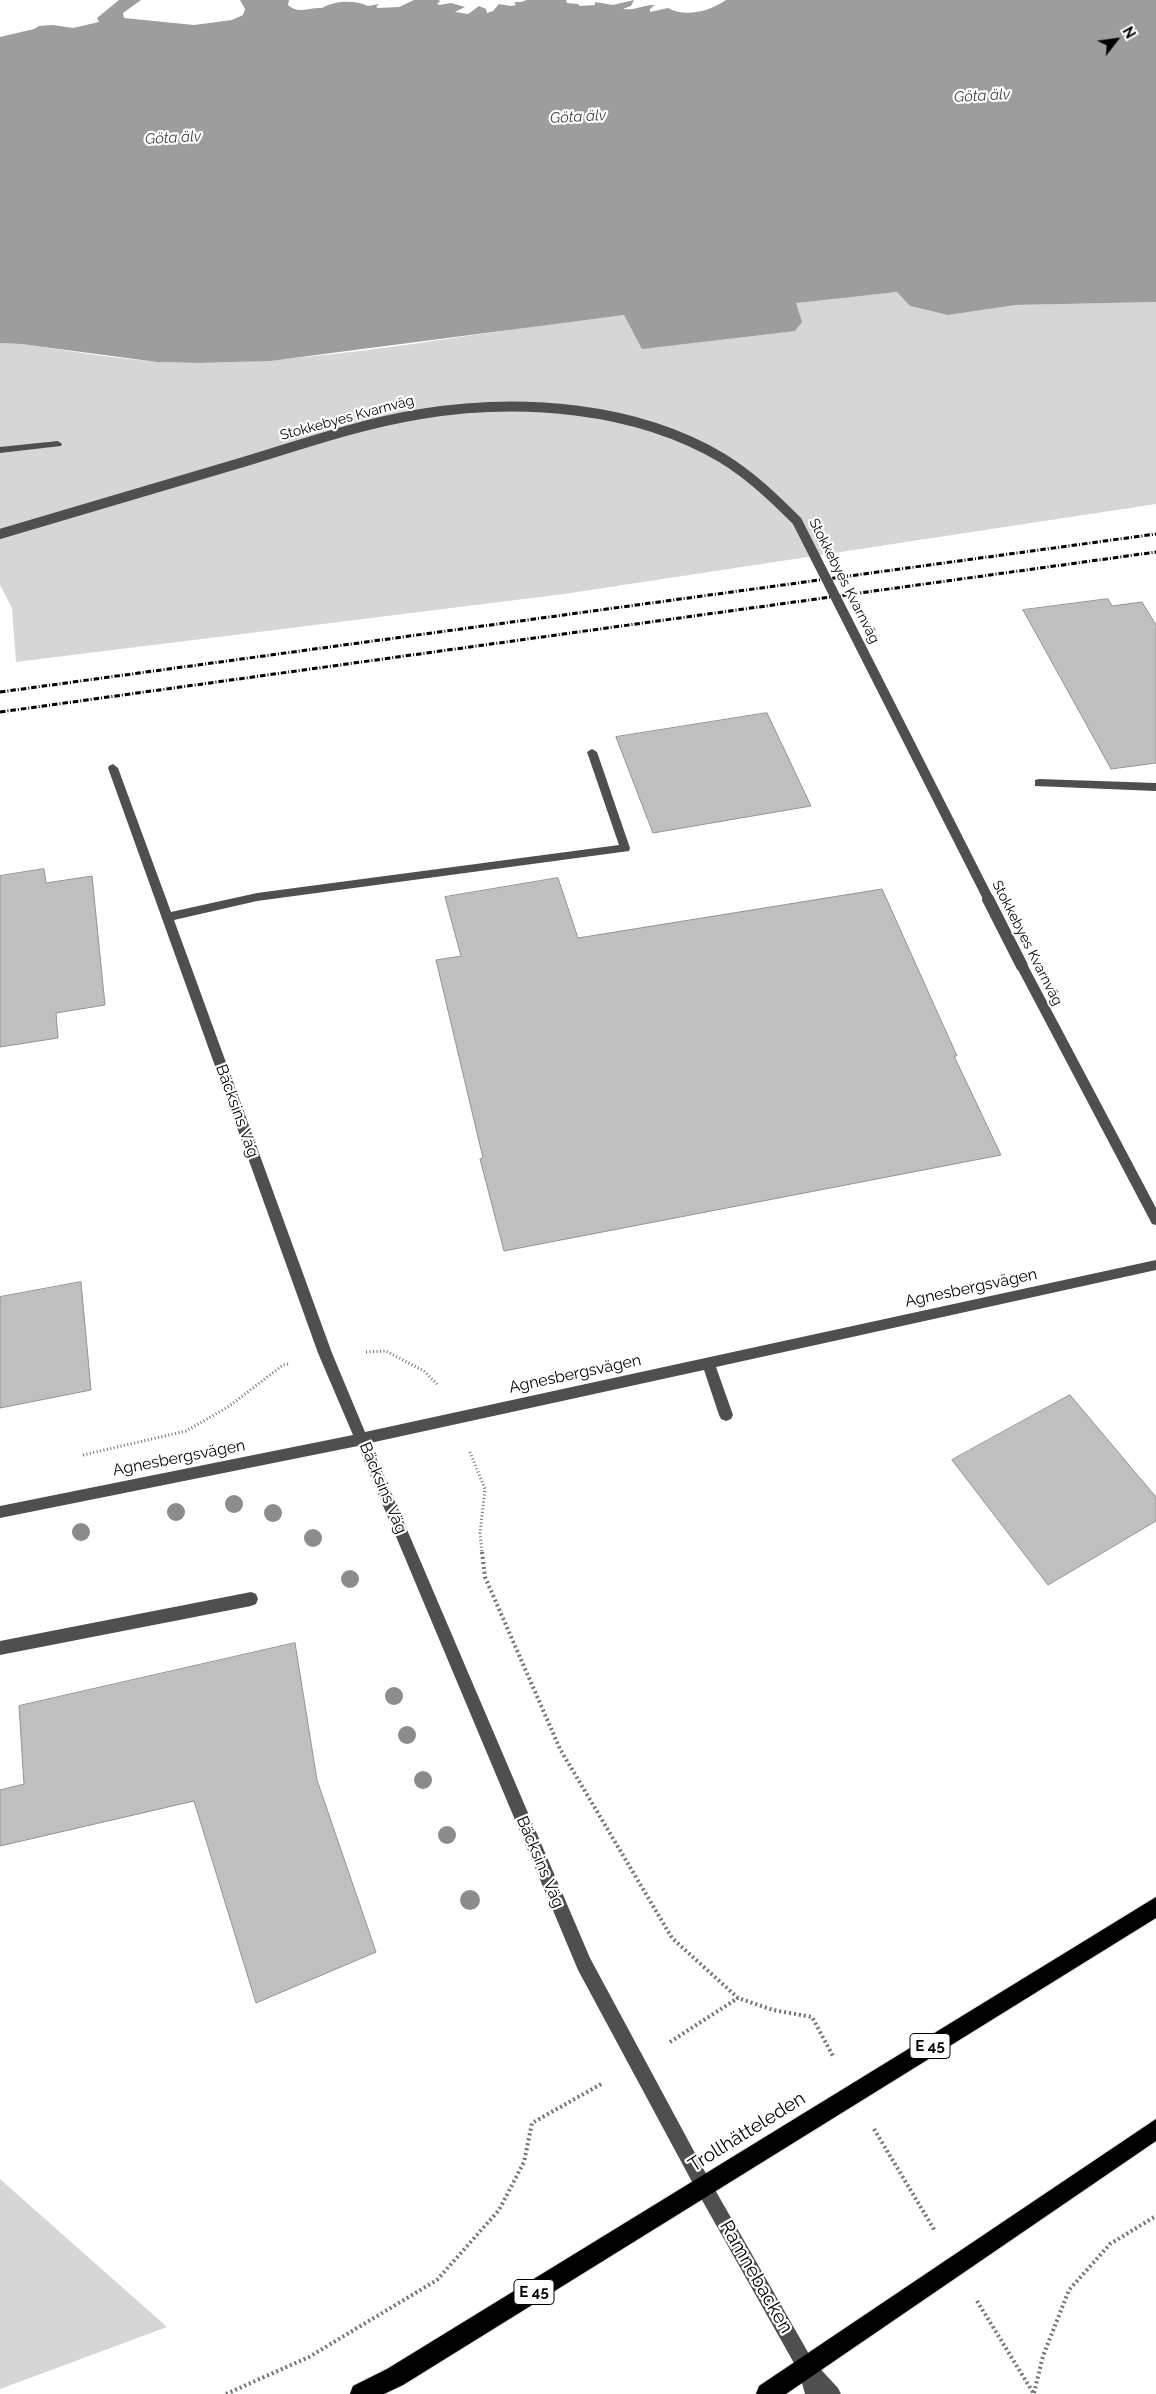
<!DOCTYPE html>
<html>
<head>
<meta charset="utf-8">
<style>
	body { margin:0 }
	#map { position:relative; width:1156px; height:2394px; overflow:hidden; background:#fff; font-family:Raleway,sans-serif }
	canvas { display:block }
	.north { position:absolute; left:1091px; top:15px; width:50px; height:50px; -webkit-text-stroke:4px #fff; paint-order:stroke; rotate:60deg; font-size:14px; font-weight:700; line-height:20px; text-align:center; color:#000 }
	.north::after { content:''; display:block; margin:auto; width:18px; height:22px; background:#000; clip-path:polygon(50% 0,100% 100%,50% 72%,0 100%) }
</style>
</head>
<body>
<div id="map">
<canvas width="1156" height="2394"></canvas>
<div class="north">N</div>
</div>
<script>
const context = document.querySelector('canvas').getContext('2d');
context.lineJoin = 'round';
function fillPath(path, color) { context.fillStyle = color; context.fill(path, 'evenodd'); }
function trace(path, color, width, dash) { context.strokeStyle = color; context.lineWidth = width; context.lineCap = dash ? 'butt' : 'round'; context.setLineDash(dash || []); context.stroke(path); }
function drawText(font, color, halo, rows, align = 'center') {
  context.font = font + ' Raleway,sans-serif'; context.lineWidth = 4.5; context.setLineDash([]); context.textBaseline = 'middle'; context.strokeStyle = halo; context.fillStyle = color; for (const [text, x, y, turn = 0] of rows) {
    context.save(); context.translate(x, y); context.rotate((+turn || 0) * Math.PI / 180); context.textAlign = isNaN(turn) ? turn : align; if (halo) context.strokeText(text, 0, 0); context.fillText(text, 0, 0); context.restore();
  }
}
fillPath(new Path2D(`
	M898,292L910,306L948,315L1016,305L1156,302V504L564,594L16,662L12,608L0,585V343L21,344C80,352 141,364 201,363C343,361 483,330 624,315C715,306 806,301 898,292Z
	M0,2179L167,2327L0,2389Z`), '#d6d6d6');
fillPath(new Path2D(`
	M119,0H141L123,13L124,18L194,25L232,20L243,15L245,9L240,0H289L288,5C299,15 309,7 322,8C335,0 356,0 368,6L379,4L376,7L378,8L399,7L414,0H439L440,2L437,3L439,5L451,3L465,7L455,12L468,14L479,6L486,9L487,13L493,11L499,4L511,6L516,5L514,2H521L527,0H566L567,3L578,4L580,6L595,5V2L613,5L634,0L631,6L623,9C635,11 644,4 655,5L650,9V12L668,8C686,18 710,11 726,0H1156V302L1016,305L948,315L910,306L897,292L796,303L802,322L795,331L642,349L624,315L270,361L199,363L157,362L21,344L0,343V37L34,29L39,26L53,25L73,28L99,22L97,18Z`), '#9d9d9d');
const building = new Path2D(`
	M1108,599L1112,606L1142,602L1156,625V763L1111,769L1023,610Z
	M767,713L811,806L653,833L616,737Z
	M44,869L46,883L92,876L105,1005L56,1013L58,1038L0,1047V876Z
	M558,878L578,938L882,889L957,1056H954L1001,1155L504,1251L480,1159L483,1158L436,960L461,956L445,897Z
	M81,1282L91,1390L0,1408V1297Z
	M1070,1395L1156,1497V1521L1048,1585L952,1460Z
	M295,1643L317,1780L376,1952L256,2003L194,1801L0,1846V1790L24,1784L19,1706Z`);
fillPath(building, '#bfbfbf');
trace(building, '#939393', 1);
const highway = new Path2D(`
	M1156,1897V1918L403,2385L384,2394H350L353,2386L387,2369Z
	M1156,2119V2141L786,2394H756L759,2386Z`);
trace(highway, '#dbdbdb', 2);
trace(new Path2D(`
	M366,1352L386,1351L424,1371L437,1384
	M470,1452L485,1489L480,1533L482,1553
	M83,1455L186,1431L228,1407L283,1365L288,1364`), '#717171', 3, [1, 2.5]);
trace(new Path2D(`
	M482,1552L485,1577L560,1749L672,1938L738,1998L773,2010L812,2017L834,2058
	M670,2042L738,1998
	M874,2129L935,2231
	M977,2301L1034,2394
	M1034,2393L1043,2356L1069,2290L1110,2244L1156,2216
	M226,2394L309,2357L437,2280L499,2210L524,2162L532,2123L603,2083`), '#717171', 4, [2, 3]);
fillPath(new Path2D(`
	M58,441L62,444L61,446L0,453V447Z
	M592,749L597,752L630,848L629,851L257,901L174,920L332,1353L365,1432L1156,1260V1270L716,1367L733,1415L731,1419L726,1421L721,1419L719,1415L704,1370L370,1443L590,1958L710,2181L813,2361L838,2388L841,2394H805L799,2372L698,2193L578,1970L358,1446L0,1518V1506L353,1435L318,1353L108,768L109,766L113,764L118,768L171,912L257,893L619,845L587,752Z
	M1039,779L1156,783V791L1035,786V780Z
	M1022,962L1028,966L1156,1208V1225L1152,1224L1016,966Z
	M251,1592L256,1594L258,1599L256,1604L251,1606L0,1655V1641Z`), '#4f4f4f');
fillPath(highway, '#000');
trace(new Path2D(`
	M0,692L1156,534
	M0,712L1156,552`), '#000', 3, [5.5, 2, 1, 2]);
trace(new Path2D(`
	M0,534C80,511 160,487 240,463C300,445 359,424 421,414C519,398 635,406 722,458C750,475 774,498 797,521L989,900`), '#4f4f4f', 10);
trace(new Path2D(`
	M988,899L1022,966`), '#4f4f4f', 12);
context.fillStyle = '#8c8c8c';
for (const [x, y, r] of [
	[234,1504,9],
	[176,1512,9],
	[273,1513,9],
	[81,1532,9],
	[313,1538,9],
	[350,1579,9],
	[394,1696,9],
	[407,1735,9],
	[423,1780,9],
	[447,1835,9],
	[470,1900,10]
]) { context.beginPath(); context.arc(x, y, r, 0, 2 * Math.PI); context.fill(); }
drawText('14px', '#000', '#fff', [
	["Stokkebyes Kvarnväg",347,418,-15],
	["Stokkebyes Kvarnväg",844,581,63],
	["Stokkebyes Kvarnväg",1027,943,63]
]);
drawText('italic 15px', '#3e3e3e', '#fff', [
	["Göta älv",982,96,-3],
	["Göta älv",578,117,-3],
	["Göta älv",173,138,-3]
]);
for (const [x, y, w] of [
	[930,2046,40],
	[534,2292,40]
]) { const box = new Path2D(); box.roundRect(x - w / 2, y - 12.5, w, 25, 4); context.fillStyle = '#fff'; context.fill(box); trace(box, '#000', 1); }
drawText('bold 15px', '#000', null, [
	["E 45",930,2046],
	["E 45",534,2292]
]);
drawText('16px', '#000', '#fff', [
	["Bäcksins Väg",237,1111,70],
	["Agnesbergsvägen",971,1288,-12],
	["Agnesbergsvägen",575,1374,-12],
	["Agnesbergsvägen",179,1458,-11],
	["Bäcksins Väg",383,1488,67],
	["Bäcksins Väg",540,1862,67]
]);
drawText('19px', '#000', '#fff', [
	["Trollhätteleden",747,2132,-32],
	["Ramnebacken",756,2277,60]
]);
</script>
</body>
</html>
